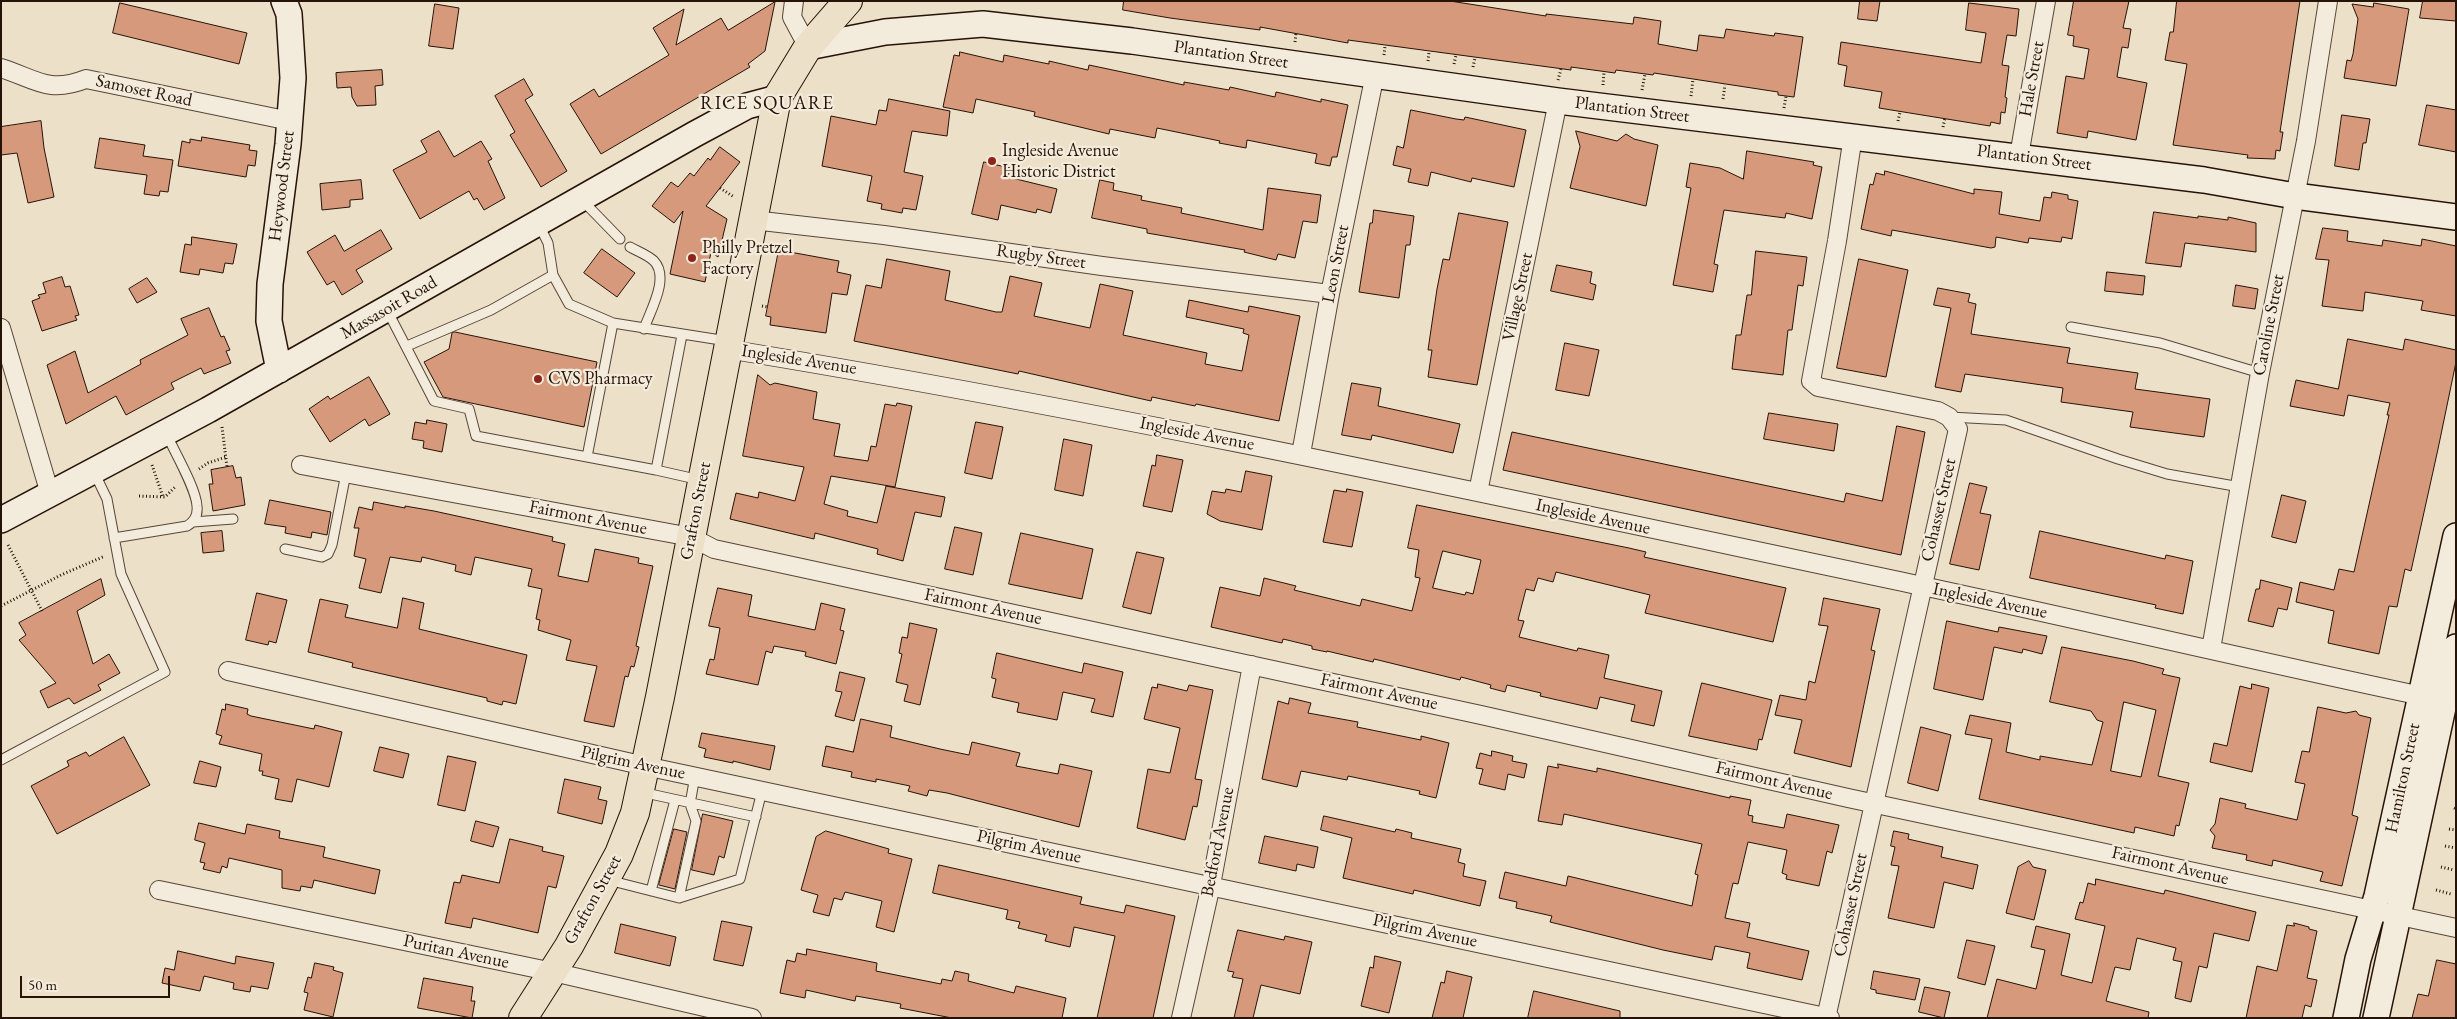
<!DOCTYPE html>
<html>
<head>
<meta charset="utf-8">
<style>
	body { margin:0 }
	#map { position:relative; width:2457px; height:1019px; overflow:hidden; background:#ede0c8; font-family:"EB Garamond",serif }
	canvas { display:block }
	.frame { position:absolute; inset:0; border:2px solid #261307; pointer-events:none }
	.scale { position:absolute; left:20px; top:976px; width:150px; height:22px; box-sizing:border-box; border:2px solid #261307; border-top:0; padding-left:6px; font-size:15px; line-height:18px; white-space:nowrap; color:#261307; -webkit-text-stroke:4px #f3ebdb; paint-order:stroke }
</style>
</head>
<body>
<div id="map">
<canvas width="2457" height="1019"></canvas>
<div class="frame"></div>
<div class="scale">50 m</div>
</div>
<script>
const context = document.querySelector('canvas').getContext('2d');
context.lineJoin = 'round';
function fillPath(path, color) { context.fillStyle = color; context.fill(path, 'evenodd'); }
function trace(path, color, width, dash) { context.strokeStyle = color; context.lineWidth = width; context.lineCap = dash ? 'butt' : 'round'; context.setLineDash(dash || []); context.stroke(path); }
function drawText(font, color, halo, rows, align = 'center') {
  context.font = font + ' "EB Garamond",serif'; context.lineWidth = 4.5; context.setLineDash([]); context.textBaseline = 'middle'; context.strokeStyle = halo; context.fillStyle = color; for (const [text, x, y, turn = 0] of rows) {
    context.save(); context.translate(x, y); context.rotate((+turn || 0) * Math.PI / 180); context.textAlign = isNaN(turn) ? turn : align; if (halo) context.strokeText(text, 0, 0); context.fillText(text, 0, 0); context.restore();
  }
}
const building = new Path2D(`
	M1124,1H1450L1546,16V14L1633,24L1634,17L1661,21L1658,44L1697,51L1699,35L1724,38L1726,29L1774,36L1775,33L1803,37L1794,97L1778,95V92L1654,73L1653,75L1616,70L1615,73L1571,67V70L1348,40V43L1260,27V30L1170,18L1123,10Z
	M1860,1H1880L1877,21L1858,19Z
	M2074,1H2129L2123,28L2131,29L2128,48L2122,47L2117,77L2147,83L2136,140L2088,131L2087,138L2057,133L2066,76L2084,79L2089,49L2073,46L2074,36L2068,35Z
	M2177,1H2300L2280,132H2283L2280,151L2276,150L2275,159L2247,158L2248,155L2173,145L2187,64L2165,60L2170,32H2173Z
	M2423,1H2456V21L2420,18Z
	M775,2L765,51L748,64L750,67L601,154L570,104L594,89L599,97L669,55L653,28L684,9L676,45L721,18L728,30Z
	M120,3L247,33L239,64L113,33Z
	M1969,3L2019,9L2016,36L2007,35L2002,65L2009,66L2005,97L2007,98L2005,113L2001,112L2000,124L1991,122L1990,126L1879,108L1882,92L1844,86L1847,66L1838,64L1841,42L1981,63L1986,33L1966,30Z
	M2374,3L2409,9L2396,86L2344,78L2347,60L2351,61L2353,54L2358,19L2352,4L2373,7Z
	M435,4L459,8L453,49L429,46Z
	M960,52L1003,62L1004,55L1049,64V61L1088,70L1089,65L1184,85V82L1229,90L1230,87L1275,97L1276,92L1321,102V99L1348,105L1337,157H1332L1330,166L1315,163L1317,154L1247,140L1246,148L1219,143L1220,141L1157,128L1155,138L1110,129L1109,134L1034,116L1035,112L976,99L973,113L943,107L954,55L959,56Z
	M382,70L383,85L375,86L376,105L357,106L352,97L351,87L337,88L336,73Z
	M524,79L533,95L525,100L567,171L541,187L510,135L515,132L495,96Z
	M889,99L950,111L947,136L912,131L904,172L923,176L916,210L903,208L902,213L881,209L882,204L867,201L872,176L822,166L831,116L876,125L879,110L886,111Z
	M2427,105L2456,110V152L2419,145Z
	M1411,110L1456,119L1464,120L1465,117L1526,130L1514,187L1472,178L1471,182L1431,172L1428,186L1408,182L1411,169L1393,165L1397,146L1403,148Z
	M2342,115L2370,119L2366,143H2363L2359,170L2335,166Z
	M41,121L44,148L54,197L28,203L17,153L1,155V127Z
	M439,131L454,157L481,141L492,159L488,161L505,198L484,210L477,198L474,200L469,191L420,219L393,170L427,152L421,141Z
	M1576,131L1617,141L1626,134L1634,139L1658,145L1646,206L1570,188L1580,147Z
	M202,137L250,145L249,150L257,151L255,166L248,165L246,177L178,166L182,141L190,143V139L201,141Z
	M100,138L145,145L143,156L173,160L168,192L160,191L159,196L144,194L147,175L95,168Z
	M720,147L740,162L706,206L727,219L718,257L711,252L705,282L670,274L683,211L674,223L652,206L671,182L678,187L690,173L694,176L708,158L710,160Z
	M1747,151L1814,162L1813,165L1822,167L1812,219L1786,213L1785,218L1724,210L1714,264L1718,265L1713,292L1673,285L1691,188L1686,187L1690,163L1720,168L1743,179Z
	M984,162L1010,168L1008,177L1057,189L1051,213L1037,209L1036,213L1001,205L998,220L972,214Z
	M1885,171L1974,194V189L2002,192L1999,214L2040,221L2044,197L2051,198L2052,192L2068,195V199L2078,201L2072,239L2062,237L2061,242L2029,238L2028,243L1996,237L1995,247L1991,248L1892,230L1891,236L1861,229L1870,184L1873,185L1876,173L1884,175Z
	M361,180L363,199L350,200V207L322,210L320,184Z
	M1100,180L1114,183L1113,190L1142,196L1141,200L1182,208L1181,213L1263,230L1268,188L1321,195L1317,223L1303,221L1295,258L1278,254L1276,260L1244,252L1245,250L1147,233V229L1092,218Z
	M1374,210L1414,216L1410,245H1406L1399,298L1359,292L1370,223H1372Z
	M2154,212L2198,218V216L2228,220V217L2256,223V252L2185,243L2181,267L2146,263Z
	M1459,213L1508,222L1477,385L1428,377L1432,350H1428L1437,289L1443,259L1449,260Z
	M2323,228L2348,231L2347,241L2382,246L2383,240L2421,246L2422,239L2456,246V316L2421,310L2423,301L2365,292L2363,311L2322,306L2329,260L2316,259Z
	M381,230L392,249L356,270L363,282L342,295L334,281L327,285L307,252L335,235L344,251Z
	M192,237L237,244L233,264L225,263L223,273L200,269L199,275L180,272L185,244L191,245Z
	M602,249L635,273L617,297L584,273Z
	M779,250L839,261L837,272L851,275L847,295L832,293L826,333L770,325L771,317L766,316Z
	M1756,251L1807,257L1803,286L1798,285L1792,330H1788L1783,375L1732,369L1736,335H1741L1747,295H1751Z
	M887,259L950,271L945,300L996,312H1002L1010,276L1042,283L1034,316L1090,328L1100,284L1133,291L1123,335L1207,353L1205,364L1242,371L1249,335L1243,333L1244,329L1186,317L1189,300L1248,312L1249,306L1300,316L1279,421L1196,404L1195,406L1152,397L1151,401L1019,371L1018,374L854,341L866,285L881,288Z
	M1859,259L1908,270L1886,377L1837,368Z
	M1557,265L1592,272L1590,283L1596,285L1593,300L1551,291Z
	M2107,272L2145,276L2143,295L2105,291Z
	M62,277L65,287L70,286L79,315L75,316L77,320L42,331L32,301L40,298L38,295L46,293L43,283Z
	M147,278L157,292L137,303L129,289Z
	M2236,285L2258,289L2255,309L2233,306Z
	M1938,288L1970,294L1968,302L1976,304L1971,334L2070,348L2067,363L2138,373L2135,389L2210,399L2204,437L2130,427L2133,412L2061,402L2063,388L1965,374L1961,392L1935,387L1951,308L1934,305Z
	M209,308L221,337L224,336L230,350L226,351L231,363L204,374L201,368L171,383L174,389L126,415L116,396L66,424L47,365L75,351L88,393L141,364L140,360L188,335L181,319Z
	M455,332L597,362L584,427L443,397L424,362L449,349L452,333Z
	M2348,339L2403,350L2405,339L2456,350V362L2438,449L2411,571L2405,569L2397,607L2389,606L2379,654L2328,643L2334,611L2296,602L2300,582L2334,590L2339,569L2354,572L2389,415H2387L2390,403L2348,395L2344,416L2290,406L2296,380L2338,389Z
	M1565,343L1599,350L1589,396L1556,390Z
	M758,375L770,385L775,383L817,392L813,419L840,424L834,456L868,461L871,446L876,447L885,404L896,406L897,403L912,406L895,487L831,476L824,504L848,511L847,516L877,523L886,486L945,497L941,517L915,512L903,561L877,554L878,549L815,533L814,539L730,519L736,493L758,498L759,492L795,501L804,467L743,456Z
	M369,377L390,414L369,426L365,419L330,442L309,409L328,396L330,399Z
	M1352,383L1381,388L1378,406L1460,424L1453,453L1372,435L1371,440L1342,435Z
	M1769,413L1838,424L1834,451L1764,439Z
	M427,420L447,424L442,452L423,448L424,441L412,439L415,422L426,424Z
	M976,422L1003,427L992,479L965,473Z
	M1897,426L1925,432L1901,555L1503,470L1512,432L1844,502L1846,493L1882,501Z
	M1064,439L1092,445L1083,496L1055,490Z
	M1157,455L1183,460L1172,512L1143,506L1152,465L1155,466Z
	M233,466L236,478L241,477L245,505L213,511L209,484H213L211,470Z
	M1246,471L1272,476L1262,530L1220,521L1207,514L1212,491L1225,493L1226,489L1241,492Z
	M1970,483L1987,487L1980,513L1991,515L1979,570L1950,564Z
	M1347,489L1363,492L1352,547L1323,542L1334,490L1346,492Z
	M2282,495L2306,501L2296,543L2272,537Z
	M270,500L331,512L327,535L312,532L311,538L285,533L286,527L265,524Z
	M374,502L405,508V506L434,511L553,537L552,541L565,544L558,576L588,582L595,549L639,558L638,563L653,566L636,646L639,647L634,667L631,666L628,677L625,676L614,727L584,721L597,666L566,660L571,640L538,630L540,620L536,619L542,589L528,586L532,569L475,557L471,575L455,571L456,565L422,557L421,562L390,557L381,593L359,588L366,559L354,556L359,528H354L359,507L372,510Z
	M1417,505L1629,548L1646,552L1644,557L1786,588L1773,642L1645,613L1650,595L1556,572L1553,582L1538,578L1534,591L1526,589L1518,620L1524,621L1519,637L1577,651L1578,648L1609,655L1604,678L1662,691L1654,726L1631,721L1635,705L1600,697L1597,709L1540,696L1541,693L1507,685L1505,692L1490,688L1491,685L1461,677L1460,680L1374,659L1373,662L1327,651V652L1312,649V646L1283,639L1282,643L1211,627L1220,587L1260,596L1264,578L1296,586L1294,590L1360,606L1362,599L1412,611L1420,578L1415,577L1419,550L1408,548ZM1443,551L1481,560L1473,594L1466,592L1465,595L1433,588Z
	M955,527L982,533L973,575L945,569Z
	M222,531L224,551L203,553L201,533Z
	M2040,531L2165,559L2166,555L2193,561L2183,614L2155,608L2156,605L2030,578Z
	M1021,533L1093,549L1082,599L1009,584Z
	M1137,552L1164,558L1151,614L1123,607Z
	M101,579L105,595L77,611L93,664L109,654L120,673L98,685L101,690L74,704L69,698L48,708L40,691L56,683L19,640L26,635L19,623Z
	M2261,580L2292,588L2287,610L2278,608L2273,627L2248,621L2256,589H2259Z
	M718,588L752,595L748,616L815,630L821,603L845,609L840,630L844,631L836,664L805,656L806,652L774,646L772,653L766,651L758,685L706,674L710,659L714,660L720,628L709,626Z
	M257,593L287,600L276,643L269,641L268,645L246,640Z
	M403,598L424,603L419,629L527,655L516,704L503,701L502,705L487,701V698L352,667L353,663L308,652L320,599L348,605L345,617L397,628Z
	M1824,598L1880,609L1871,650L1875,651L1851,767L1794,753L1802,720L1775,715L1780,695L1806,700L1809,681L1815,683L1828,626L1819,625Z
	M1947,621L1998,632L1999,627L2047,636L2042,654L2023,649L2022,653L1994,647L1983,700L1934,689Z
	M910,623L937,629L920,705L904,701L908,685L896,682L902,654L899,653L902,637L907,638Z
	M2062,647L2133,661L2164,669L2162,674L2180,678L2158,776L2189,783L2179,826L2176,825L2174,836L2135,827L2134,833L1979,799L1992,739L1965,734L1970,715L2011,723L2006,752L2040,760V756L2092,765L2103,722L2097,720L2091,711L2050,702ZM2124,702L2156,710L2141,777L2111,771Z
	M997,653L1082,673L1084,663L1123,672L1113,717L1091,712L1095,699L1063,692L1057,720L1017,712L1019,703L992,697L996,679L992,678Z
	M840,672L865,678L854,721L835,716L842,692L836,691Z
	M1702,683L1772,700L1762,740L1759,739L1757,750L1689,736Z
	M1158,684L1187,691L1189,685L1213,690L1195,779L1202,780L1197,807L1193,806L1185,840L1137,828L1148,769L1170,773L1180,728L1144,719L1152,687L1157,688Z
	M2252,684L2269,688L2252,772L2210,762L2214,743L2227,746L2240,686L2251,689Z
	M1290,698L1311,703L1308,713L1358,722L1357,727L1421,740V736L1449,743L1436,798L1419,794L1420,791L1348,776L1347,780L1301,771L1297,787L1262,779L1278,701L1288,704Z
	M226,704L248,709L247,714L251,716L314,729L315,725L342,732L329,787L297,779L292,802L275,799L279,779L262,775L263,771H259L262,754L219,744L222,736L216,734L222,709L225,710Z
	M2318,707L2346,713L2356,711L2359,715L2371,718L2352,815L2358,817L2342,886L2320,881L2323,872L2273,860L2272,866L2246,860L2247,855L2212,848L2215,836L2210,830L2215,824L2220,798L2246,804L2245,808L2297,820L2305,784L2295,782L2302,751L2309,752Z
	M861,719L892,726L890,737L940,749L969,755L972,742L1020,753L1016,766L1058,774L1060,764L1092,771L1079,827L947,793L929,790L927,796L908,791L910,786L876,779V782L851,777L852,772L822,766L826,746L853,752Z
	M1921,727L1951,735L1938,791L1908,783Z
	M702,733L775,746L770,770L733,761V763L704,757L706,749L699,747Z
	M124,737L150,785L57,834L31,786L69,766L67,761L86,752L89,756Z
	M380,747L409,754L403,778L374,771Z
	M1492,751L1513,756L1512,761L1527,764L1524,778L1508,774L1505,790L1479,784L1483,769L1476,768L1480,753L1491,756Z
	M448,756L476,762L465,811L438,805Z
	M200,761L221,767L216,787L194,783Z
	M1558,764L1597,772V768L1730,798V796L1751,800L1748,815L1753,816L1752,822L1784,828L1787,814L1839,825L1832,853L1827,851L1819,886L1786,879L1787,875L1782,873L1787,850L1748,842L1738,884L1733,883L1725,918L1750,923L1747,937L1809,951L1802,980L1747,968L1750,953L1715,946L1712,960L1663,950L1550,922L1552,916L1516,908L1517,902L1499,898L1505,872L1566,886L1568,876L1692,906L1698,875L1695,874L1702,844L1564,814L1562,825L1538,821L1548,766L1558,768Z
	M565,779L601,787L598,799L607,801L602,824L558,813Z
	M703,814L733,821L724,858L719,856L714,875L692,870Z
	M1324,816L1395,832L1396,829L1412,833L1411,838L1461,849L1458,862L1465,864L1463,876L1486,881L1480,906L1414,890L1413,894L1343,878L1352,838L1321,830Z
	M476,821L499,827L493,847L471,841Z
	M199,823L245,834L247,824L280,831L279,838L325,847L323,857L380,870L375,894L314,880L312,888L301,886L300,891L282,888V870L229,858L227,868L222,866L220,873L203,869L205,863L200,862L205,843L195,840Z
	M674,829L687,832L675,889L659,885Z
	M826,831L889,849L888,853L912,859L894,932L876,927L882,901L845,892L842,900L834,898L829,916L813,912L818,895L801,890L816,837Z
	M1894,831L1909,834L1908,839L1943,847L1941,857L1978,865L1973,889L1944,882L1934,928L1888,918L1899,866L1891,865L1895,847L1891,846Z
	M1265,836L1318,847L1314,868L1297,864L1296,871L1259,863Z
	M510,839L543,847L542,851L564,856L556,888L548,886L538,933L473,918L471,928L445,923L454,882L460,883L462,875L499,883Z
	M2029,861L2033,867L2046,870L2034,920L2006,913L2018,867Z
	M939,865L1082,897L1080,904L1124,913L1126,905L1175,916L1153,1018H1097L1115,936L1074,927L1070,947L1045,941L1047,935L1018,928L1020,922L1006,919L1008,910L933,893Z
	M2096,879L2164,894L2165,890L2256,912L2249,941L2214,933L2207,968L2199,966L2191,1002L2175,998L2182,962L2173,960L2176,948L2137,938L2130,970L2115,967L2106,1001L2149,1012L2148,1018H1987L1997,979L2036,989L2045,950L2031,947L2036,926L2070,934L2061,975L2092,983L2105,926L2075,919L2080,902L2083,903L2088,883L2095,885Z
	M722,921L752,927L743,966L714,960Z
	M2294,923L2309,927V929L2317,931L2307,978L2317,980L2311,1007L2305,1005L2302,1018H2246L2257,966L2277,971L2287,925L2294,926Z
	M621,924L676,937L670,966L615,953Z
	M1238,930L1284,940L1285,936L1312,942L1300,994L1261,985L1253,1018H1234L1243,979L1232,977L1234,972L1228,971Z
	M1967,940L1995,946L1985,985L1958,978Z
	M807,949L877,963L876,971L941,984L942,979L952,981L955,971L969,974L968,981L1014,993L1016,986L1066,998L1062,1018H952L900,1008L901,1004L856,996L855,1001L806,990L805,998L780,993L787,960L795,962L797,953L806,955Z
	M178,951L235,964L236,956L274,963L268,989L251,986L250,992L233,989L234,983L204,976L200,991L162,983L165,968L174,970Z
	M1375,956L1401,962L1389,1013L1361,1006L1370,967L1373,968Z
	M2437,960L2456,964V1018H2412L2418,994L2428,996Z
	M315,963L334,967L333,970L343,973L333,1017L304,1010L308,993L304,992L308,977L311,978Z
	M1447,971L1472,977L1463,1018H1432L1441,982L1444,983Z
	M1874,971L1920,979L1915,1000L1876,993V990L1871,989Z
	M424,978L473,987L471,1001H475L472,1018L418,1008Z
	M1925,987L1950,992L1944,1018L1919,1012Z
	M1534,991L1620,1011V1018H1528Z`);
fillPath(building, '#d6997b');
trace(building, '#261307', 1);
const lane = new Path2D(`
	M581,199L620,239
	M539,225L548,243L553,275L569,304L613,323L727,341
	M630,247C637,251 648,255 654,261C670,278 650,311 644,329
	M387,310L434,401L469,409L476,436L656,470L682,335
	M2071,327L2160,343L2260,373
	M407,346L491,310L553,275
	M1950,417L2006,420L2118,459L2167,474L2240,487
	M587,457L613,323
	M656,470L700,480
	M193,522L233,519
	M114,538L187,526C194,522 198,515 197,506C196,488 174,451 166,433
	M285,549L322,557L328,554L332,545L346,473
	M1,760L165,672L121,574L107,499L94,472
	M641,792L756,817
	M608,880L679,898L740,879L762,791
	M651,891L675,800
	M679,898L696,821L690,804L695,776`);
const street = new Path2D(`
	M794,1L792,17L808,47
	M1,68C36,79 48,94 86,79L290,121
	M2019,156L2046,1
	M753,220L884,235L1102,266L1330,294
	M1,328L50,494
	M727,349C1130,415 1528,503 1927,587C2095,623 2263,663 2431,698
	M1301,454L1330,294L1375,74
	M301,465L691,537L714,549L1481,715L1848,798L2456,928
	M1478,492L1558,101
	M2211,649L2260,373L2306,141L2328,1
	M228,671L645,766L1830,1018
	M159,890L553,972L752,1018
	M1181,1018L1211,885L1252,665
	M1826,1018L1958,429L1949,417L1938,411L1818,387L1811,381L1837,241L1853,136`);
const secondary = new Path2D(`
	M808,47L885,32L983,24L1132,41L1558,101L2204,180L2295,196L2456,217
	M279,370L269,321L270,284L288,144L293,78L289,14L284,1
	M1,520L208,410L695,134L747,106L777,98
	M2346,1018L2358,959L2377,896L2456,536
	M2376,1018L2456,647`);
const highway = new Path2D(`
	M523,1018L569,946L599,891L619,854L635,813L660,697L777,98L808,47L848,1`);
trace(lane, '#584637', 11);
trace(street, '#584637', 20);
trace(secondary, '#261307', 28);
trace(highway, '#261307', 30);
trace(new Path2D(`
	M1295,42L1296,33
	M1384,55L1385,46
	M1428,61L1429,52
	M1454,64L1456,55
	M1473,67L1475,58
	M1558,80L1561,69
	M1603,85L1604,72
	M1642,90L1645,74
	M1691,96L1693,79
	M1723,99L1725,85
	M1784,108L1786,96
	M1898,121L1900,112
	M1943,127L1945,118
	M720,188L734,197
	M772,251L778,252
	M762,306L768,307
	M222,427L227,467
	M152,465L163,497
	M199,469L208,463L226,457
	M139,496L165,497L176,486
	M8,545L42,611
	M1,606L61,575L105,556
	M2454,808L2456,809
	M2449,829L2456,830
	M2445,846L2456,848
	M2441,867L2454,870
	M2436,890L2451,894`), '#261307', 3, [1, 2.5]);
trace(lane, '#f3ebdb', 9);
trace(street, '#f3ebdb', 18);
trace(secondary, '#f3ebdb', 25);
trace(highway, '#ede0c8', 28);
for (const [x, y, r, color] of [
	[992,161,5,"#8f2418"],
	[692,258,5,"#8f2418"],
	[538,379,5,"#8f2418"]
]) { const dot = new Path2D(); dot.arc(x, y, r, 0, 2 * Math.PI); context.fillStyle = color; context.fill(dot); trace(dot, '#f3ebdb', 2); }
drawText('18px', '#261307', '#f3ebdb', [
	["Plantation Street",1231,55,8],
	["Hale Street",2032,79,-80],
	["Samoset Road",144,91,12],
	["Plantation Street",1632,110,7],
	["Plantation Street",2034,158,7],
	["Heywood Street",282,186,-83],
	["Rugby Street",1041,257,8],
	["Leon Street",1336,264,-79],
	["Village Street",1518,297,-78],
	["Massasoit Road",389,308,-30],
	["Caroline Street",2269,325,-79],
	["Ingleside Avenue",799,360,9],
	["Ingleside Avenue",1197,434,11],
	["Cohasset Street",1939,510,-77],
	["Grafton Street",696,511,-79],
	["Ingleside Avenue",1593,517,12],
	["Fairmont Avenue",588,518,11],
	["Ingleside Avenue",1990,601,12],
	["Fairmont Avenue",983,607,12],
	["Fairmont Avenue",1379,692,12],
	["Pilgrim Avenue",633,763,12],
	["Hamilton Street",2403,778,-78],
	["Fairmont Avenue",1774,781,13],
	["Bedford Avenue",1218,842,-79],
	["Pilgrim Avenue",1029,847,12],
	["Fairmont Avenue",2170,866,13],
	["Grafton Street",593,900,-61],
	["Cohasset Street",1851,905,-78],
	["Pilgrim Avenue",1425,931,12],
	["Puritan Avenue",456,952,12]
]);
drawText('18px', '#261307', '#f3ebdb', [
	["Ingleside Avenue",1002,151],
	["Historic District",1002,172],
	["Philly Pretzel",702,248],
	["Factory",702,269],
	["CVS Pharmacy",548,379]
], 'left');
context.letterSpacing = '1px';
drawText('19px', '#261307', '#f3ebdb', [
	["RICE SQUARE",767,104]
]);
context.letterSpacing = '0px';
</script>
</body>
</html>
